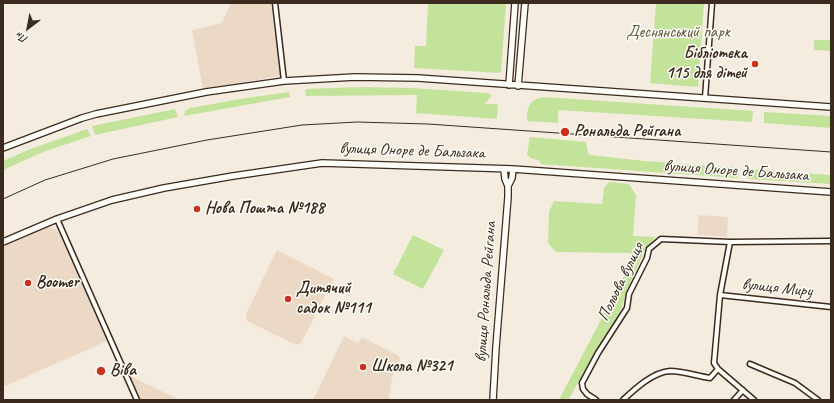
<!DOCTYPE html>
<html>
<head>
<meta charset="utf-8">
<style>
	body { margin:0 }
	#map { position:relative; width:834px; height:403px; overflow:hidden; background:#f5ece0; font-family:Caveat,sans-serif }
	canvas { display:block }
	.frame { position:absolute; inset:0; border:4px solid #3b2a1e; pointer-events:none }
	.north { position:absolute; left:8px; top:8px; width:40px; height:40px; -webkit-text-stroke:3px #fdfcf7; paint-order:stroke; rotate:212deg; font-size:11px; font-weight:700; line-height:16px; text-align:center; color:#3b2a1e }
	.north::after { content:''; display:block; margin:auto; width:14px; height:18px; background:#3b2a1e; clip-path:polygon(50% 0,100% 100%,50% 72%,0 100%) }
</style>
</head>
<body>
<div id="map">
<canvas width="834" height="403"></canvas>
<div class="frame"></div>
<div class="north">Пн</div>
</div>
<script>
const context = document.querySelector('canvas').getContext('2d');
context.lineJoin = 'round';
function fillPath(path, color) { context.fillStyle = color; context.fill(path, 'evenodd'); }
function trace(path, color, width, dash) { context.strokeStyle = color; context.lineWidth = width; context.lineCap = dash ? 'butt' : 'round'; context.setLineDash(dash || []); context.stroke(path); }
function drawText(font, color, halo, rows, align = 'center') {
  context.font = font + ' Caveat,sans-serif'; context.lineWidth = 3; context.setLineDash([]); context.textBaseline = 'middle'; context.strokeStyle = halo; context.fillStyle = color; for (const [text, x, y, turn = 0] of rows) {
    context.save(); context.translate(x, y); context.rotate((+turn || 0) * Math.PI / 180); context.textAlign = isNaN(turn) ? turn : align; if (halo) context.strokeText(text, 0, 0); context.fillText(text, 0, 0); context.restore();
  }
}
fillPath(new Path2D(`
	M231,3H271L280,76L203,89L192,30L222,23Z
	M699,215L728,217L727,237L697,235Z
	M48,227L55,229L60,235L107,341L3,387V247Z
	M277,250L334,279L301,343L296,345L247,321L246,314Z
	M344,336L358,343L362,337L399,356L400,361L392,378L389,400H313Z
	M130,376L180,400H141Z`), '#ebd9c5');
fillPath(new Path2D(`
	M428,3H506L501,73L414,68L415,46H426Z
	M656,3H704L698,87L650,83Z
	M814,40H831V51L814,50Z
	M360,87L411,88L487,93L492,95L485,104H498L497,119L416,113L417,95L306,96L305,91L307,89Z
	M289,92L290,97L184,116L185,111L190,108L246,98Z
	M544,97L753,111L752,122L558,110V123L527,121C527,108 529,99 544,97Z
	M175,109L178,117L95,135L92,126Z
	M764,112L831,116V128L764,123Z
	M87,129L91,136L43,152L3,170V161L28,150Z
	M530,137L586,142L588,153L590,155L644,161L739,168V174L737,178L540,164V161L530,158L527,154Z
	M747,169L831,175V184L749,179L747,178Z
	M609,182L629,184L636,195L633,236L656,237L646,247L626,293L620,312L568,400H559L627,270L631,253L556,252L548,243L549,212L554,201L602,204L604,188Z
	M413,235L444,250L423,289L393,274Z`), '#c3e39b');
const street = new Path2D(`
	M275,3L284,81
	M705,98L712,3
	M57,219L137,400
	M730,242L720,295L714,363L718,369L754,400
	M720,295L831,307
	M750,364L795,383L818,400
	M596,400L587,394L583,389L582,383L598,353L627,308L629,294L647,258L649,249L661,239L730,242L831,241
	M623,400C635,389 653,372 670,371C683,371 697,376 710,378L718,369
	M734,400L743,390`);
const secondary = new Path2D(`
	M509,85L515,3
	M518,86L525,3
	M3,148L82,118L96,114L206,92L284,81L355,77L418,78L831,107
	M508,186L512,178L513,169
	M3,242L57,219L112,200L164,188L233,176L322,163L513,169L831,192
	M493,400L496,347L508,197V186L505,179L504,169`);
trace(street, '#3b2a1e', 7);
trace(secondary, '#3b2a1e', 8);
trace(street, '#fdfcf7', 4);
trace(secondary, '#fdfcf7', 5.5);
trace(new Path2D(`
	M3,199L45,180L113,159L207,140L302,125L357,122L428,124L831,152`), '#3b2a1e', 1);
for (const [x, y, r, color] of [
	[755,64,4,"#c8321e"],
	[565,132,5,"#c8321e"],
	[197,209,4,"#c8321e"],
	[28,283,4,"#c8321e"],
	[288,299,4,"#c8321e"],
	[363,367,4,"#c8321e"],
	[101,371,5,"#c8321e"]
]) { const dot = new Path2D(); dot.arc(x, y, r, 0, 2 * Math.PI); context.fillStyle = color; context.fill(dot); trace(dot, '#fdfcf7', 1.5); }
drawText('17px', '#5d583d', '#fdfcf7', [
	["Деснянський парк",678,33]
]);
drawText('bold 17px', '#3b2a1e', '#fdfcf7', [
	["Бібліотека",747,54,"right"],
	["115 для дітей",747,74,"right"],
	["Рональда Рейгана",574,132],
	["Нова Пошта №188",205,209],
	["Boomer",36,283],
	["Дитячий",296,289],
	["садок №111",296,309],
	["Школа №321",371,367],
	["Віва",110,371]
], 'left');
drawText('17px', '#3b2a1e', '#fdfcf7', [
	["вулиця Оноре де Бальзака",412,151,2],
	["вулиця Оноре де Бальзака",736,171,4],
	["Польова вулиця",621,282,-64],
	["вулиця Миру",777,288,6],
	["вулиця Рональда Рейгана",486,292,-86]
]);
</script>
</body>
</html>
